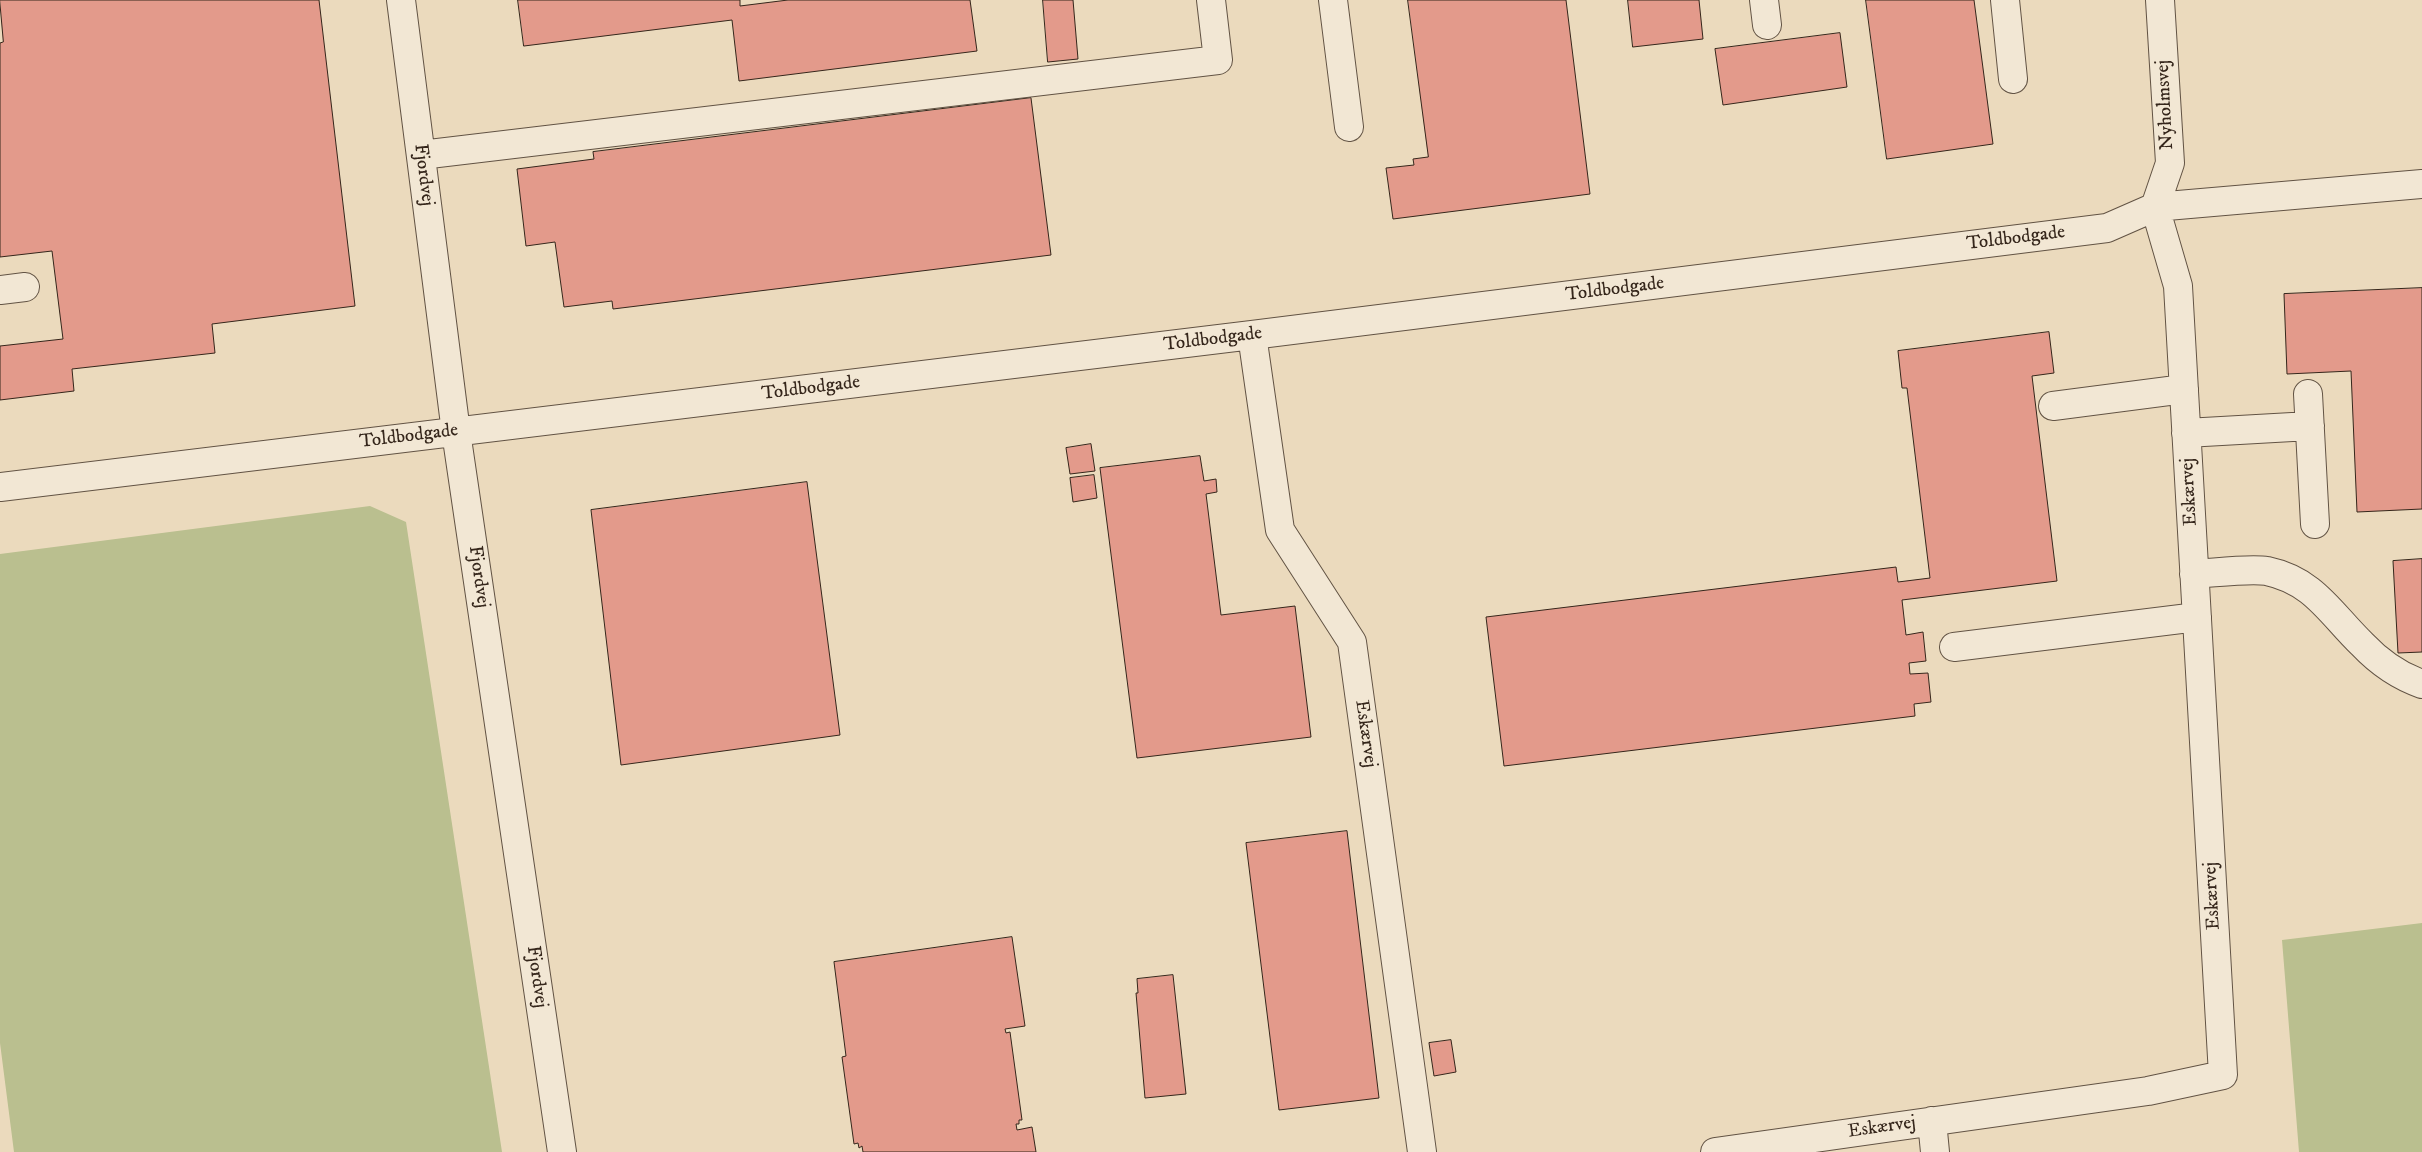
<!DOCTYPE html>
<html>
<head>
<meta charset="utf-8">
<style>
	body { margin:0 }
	canvas { display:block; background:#ebdabd }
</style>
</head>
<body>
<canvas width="2422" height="1152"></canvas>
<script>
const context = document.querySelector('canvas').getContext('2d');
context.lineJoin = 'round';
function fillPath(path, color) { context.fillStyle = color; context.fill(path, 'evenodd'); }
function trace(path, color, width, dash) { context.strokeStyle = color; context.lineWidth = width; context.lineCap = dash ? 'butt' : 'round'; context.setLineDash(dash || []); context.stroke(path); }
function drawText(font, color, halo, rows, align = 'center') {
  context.font = font + ' "IM FELL DW Pica",serif'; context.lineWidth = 4; context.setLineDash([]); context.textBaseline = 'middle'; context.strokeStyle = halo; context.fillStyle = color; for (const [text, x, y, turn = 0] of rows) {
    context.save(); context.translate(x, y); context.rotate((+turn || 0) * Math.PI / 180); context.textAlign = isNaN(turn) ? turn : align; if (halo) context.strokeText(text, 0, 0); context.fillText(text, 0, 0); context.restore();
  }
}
fillPath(new Path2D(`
	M370,506L406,522L502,1152H14L0,1043V554Z
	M2422,923V1152H2299L2282,940Z`), '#babf8f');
const building = new Path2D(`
	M0,0H319L355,306L212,324L215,353L72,369L74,391L0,400V346L63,339L52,251L0,257V43L3,42Z
	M518,0H740V6L788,0H970L977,51L739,81L732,20L524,46Z
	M1043,0H1073L1078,59L1048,62Z
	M1408,0H1566L1590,194L1393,219L1386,168L1414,165L1413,159L1428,157Z
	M1628,0H1699L1703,39L1633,47Z
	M1866,0H1974L1993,144L1887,159Z
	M1840,33L1847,87L1723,105L1715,49Z
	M1031,98L1051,255L613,309L612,301L564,307L555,242L526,246L517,169L594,159L593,152Z
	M2422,288V509L2357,512L2351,371L2287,374L2284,294Z
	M2049,332L2054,373L2032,376L2057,581L1902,600L1906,635L1923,632L1926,661L1909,663L1910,674L1928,673L1931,702L1914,704L1915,716L1504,766L1486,617L1896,567L1898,582L1930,578L1907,388H1902L1898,351Z
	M1091,444L1095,471L1070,474L1066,448Z
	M1200,456L1204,481L1216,479L1217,492L1206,494L1221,615L1295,606L1311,737L1137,758L1100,468Z
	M1094,475L1097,498L1073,502L1070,478Z
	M807,482L840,735L621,765L591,510Z
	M2422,559V652L2398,653L2393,561Z
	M1347,831L1379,1098L1279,1110L1246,843Z
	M1012,937L1025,1026L1005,1029L1006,1033L1010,1032L1022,1120H1019V1124H1016L1017,1130L1032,1127L1036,1152H863L862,1146L859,1148L858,1143L854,1144L842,1057L846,1056L834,962Z
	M1173,975L1186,1094L1145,1098L1136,993H1138L1137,979Z
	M1451,1040L1456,1072L1434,1076L1429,1043Z`);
fillPath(building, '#e39a8b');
trace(building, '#35261b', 1);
const minor = new Path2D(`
	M401,0L456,432L562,1152
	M1333,0L1349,127
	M1764,0L1767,25
	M2005,0L2013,79
	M421,155L1218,60L1211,0
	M2155,207L2170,163L2160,0
	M0,290L25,287
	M1252,335L1280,530L1352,642L1422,1152
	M2308,394L2315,524
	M2053,406L2184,389
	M2186,433L2310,426
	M0,487L1252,335L2107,228L2155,207L2422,184
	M2194,574C2214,573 2249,568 2267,571C2314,581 2330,613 2362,644C2379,662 2399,676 2422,684
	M1954,647L2197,617
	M1932,1121L1935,1152
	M1715,1152L2148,1091L2223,1075L2178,286L2155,207`);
trace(minor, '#625344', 30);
trace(minor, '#f2e7d4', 28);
drawText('19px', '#35261b', '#f2e7d4', [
	["Nyholmsvej",2166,105,-93],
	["Fjordvej",423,175,83],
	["Toldbodgade",2016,239,-7],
	["Toldbodgade",1615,290,-7],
	["Toldbodgade",1213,340,-7],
	["Toldbodgade",811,389,-7],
	["Toldbodgade",409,437,-7],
	["Eskærvej",2190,492,-93],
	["Fjordvej",478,577,82],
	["Eskærvej",1365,734,82],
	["Eskærvej",2213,896,-93],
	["Fjordvej",536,977,82],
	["Eskærvej",1882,1128,-8]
]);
</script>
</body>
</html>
